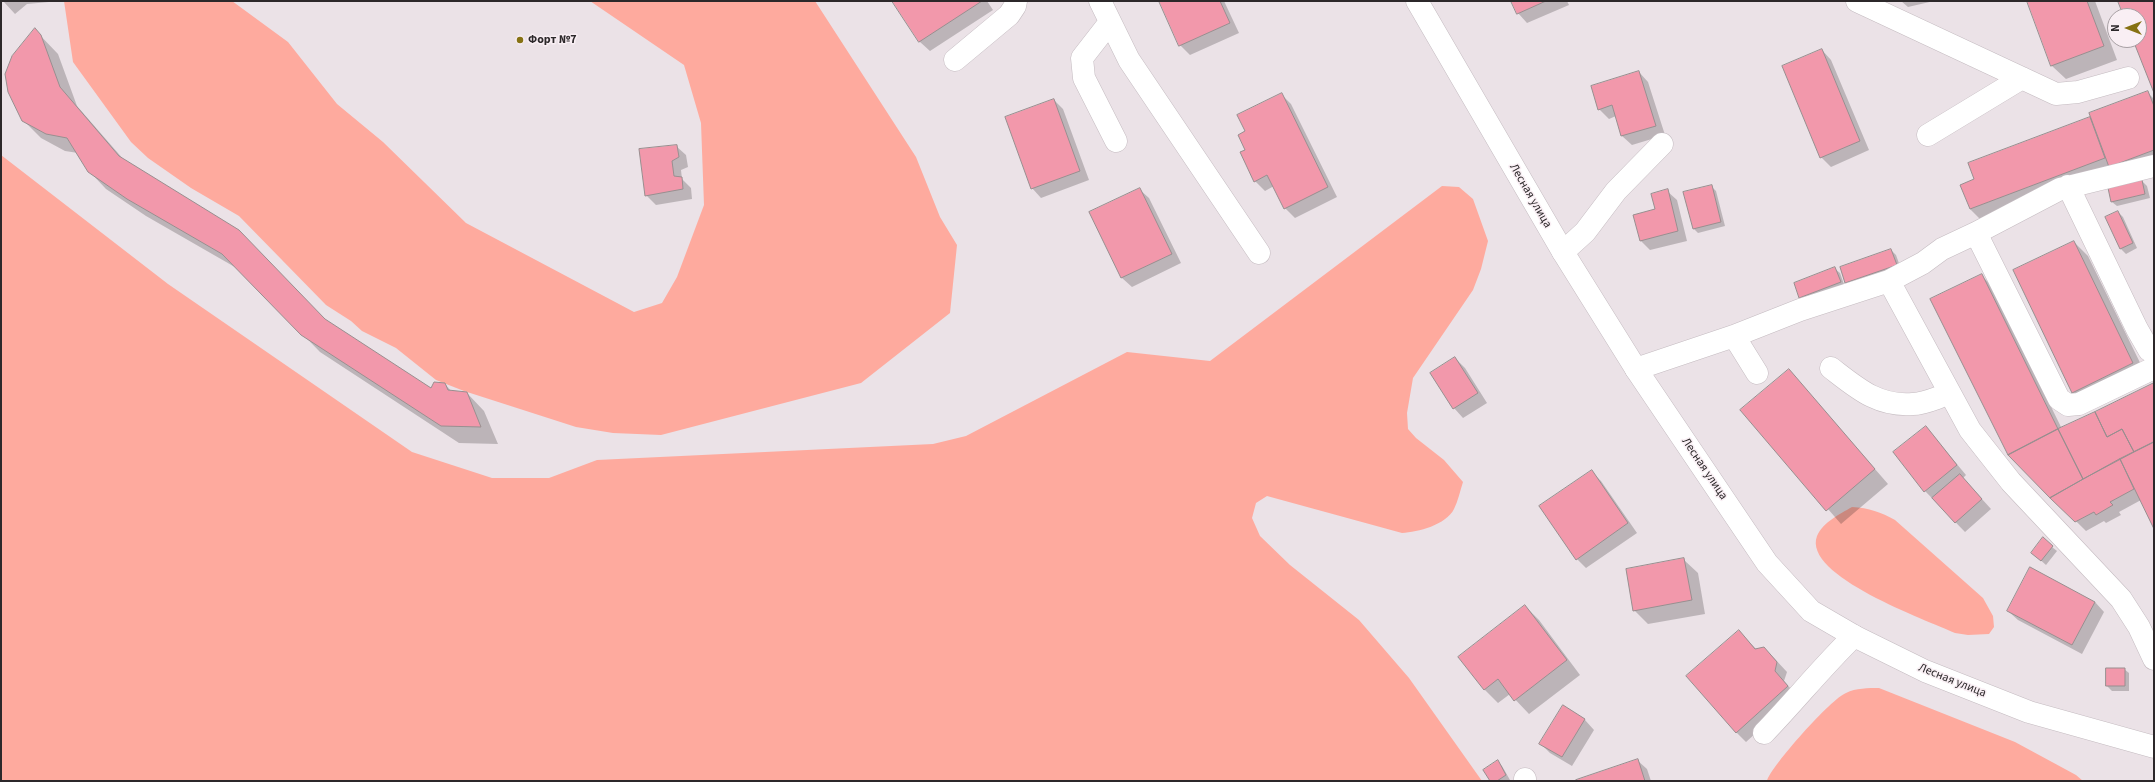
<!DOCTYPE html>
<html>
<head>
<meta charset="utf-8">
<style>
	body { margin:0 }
	#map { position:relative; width:2155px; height:782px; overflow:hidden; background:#ebe2e7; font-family:"Source Sans 3",sans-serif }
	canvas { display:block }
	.frame { position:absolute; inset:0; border:2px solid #2c282a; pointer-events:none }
	.north { position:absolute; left:2107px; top:8px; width:40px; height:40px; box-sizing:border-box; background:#f9eff4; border:1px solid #a79fa3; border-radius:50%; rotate:270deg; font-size:11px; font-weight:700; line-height:16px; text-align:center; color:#2c282a }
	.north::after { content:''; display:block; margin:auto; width:14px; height:18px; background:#867213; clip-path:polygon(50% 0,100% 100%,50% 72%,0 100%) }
</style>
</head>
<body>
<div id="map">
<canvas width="2155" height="782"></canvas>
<div class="frame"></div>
<div class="north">N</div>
</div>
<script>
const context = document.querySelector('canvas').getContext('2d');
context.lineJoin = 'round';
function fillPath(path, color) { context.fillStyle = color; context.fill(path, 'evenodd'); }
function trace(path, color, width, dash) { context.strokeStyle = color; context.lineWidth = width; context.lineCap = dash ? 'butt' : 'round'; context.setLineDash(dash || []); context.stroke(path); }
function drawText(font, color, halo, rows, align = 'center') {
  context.font = font + ' "Source Sans 3",sans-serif'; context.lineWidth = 3; context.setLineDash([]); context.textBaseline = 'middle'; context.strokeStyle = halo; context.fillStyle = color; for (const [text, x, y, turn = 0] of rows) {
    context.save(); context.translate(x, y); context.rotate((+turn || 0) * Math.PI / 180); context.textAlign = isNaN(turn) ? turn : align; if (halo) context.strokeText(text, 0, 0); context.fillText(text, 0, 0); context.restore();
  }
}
fillPath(new Path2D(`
	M64,1H232L288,42L337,104L383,142L466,223L634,312L662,303L677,277L704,205L701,123L684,65L590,1H815L916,157L940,217L957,245L950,313L861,383L661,435L613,433L576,427L464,391L436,380L396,348L362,331L351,321L326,305L239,216L191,188L148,158L131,142L73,62Z
	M1,155L168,284L412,452L492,478H549L597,460L933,444L966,436L1127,352L1210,361L1442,186L1459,187L1473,199L1488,241L1481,269L1473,290L1413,378L1407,413L1408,429L1416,438L1444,460L1463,482C1460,491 1458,501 1454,509C1446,525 1418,532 1402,533L1267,496L1256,503L1252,518L1260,536L1290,565L1359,620L1409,678L1482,781H1Z
	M1852,507C1869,508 1881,512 1895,520L1983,598L1993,616L1994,627L1989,634L1968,635L1955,633C1927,620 1802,576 1817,536C1823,522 1840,514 1852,507Z
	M1879,688L2015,742L2076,775L2083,781H1767C1771,766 1832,698 1846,693C1856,688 1868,688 1879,688Z`), '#feaa9e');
fillPath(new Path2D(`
	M3,1H60L27,4L15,14Z
	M893,1H987L993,10L930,51L920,42Z
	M1160,1H1224L1239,33L1190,55L1180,45Z
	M1512,1H1567L1569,5L1527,23L1518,13Z
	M1901,1H1934L1908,7Z
	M2028,1H2095L2117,60L2066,79L2052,66Z
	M35,30L58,54L77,106L124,160L326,321L431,390L445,384L452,392L467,393L484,411L498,444L459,443L320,352L240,270L146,216L106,189L89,171L78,153L65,151L41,138L23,120Z
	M1822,50L1831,60L1869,150L1831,167L1821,157Z
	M1639,72L1648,82L1665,135L1632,145L1622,136L1616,116L1609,119L1599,109Z
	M2147,92L2154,99V169L1984,223L1970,209L1975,180L1969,164L2091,118Z
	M1281,94L1291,104L1337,197L1295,218L1285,208L1274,186L1265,191L1255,181L1246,150V131Z
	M1054,100L1063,109L1089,180L1041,198L1032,188Z
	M676,146L686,155L688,167L681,170L682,179L691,188L692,199L656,205L646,195Z
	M2142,181L2147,186L2150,198L2117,206L2112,202Z
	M1711,186L1716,191L1725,226L1698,233L1694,229Z
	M1139,189L1149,198L1181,263L1132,287L1122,278L1091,212Z
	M1667,191L1677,200L1687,241L1650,250L1641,241Z
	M2118,212L2123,217L2137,248L2126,254L2121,249L2107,218Z
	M2074,242L2088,256L2147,377L2087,407L2073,393L2014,271Z
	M1891,250L1896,255L1901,269L1851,287L1846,282Z
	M1835,269L1840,273L1845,287L1804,302L1800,297Z
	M1981,275L1991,285L2062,429L2154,384V527L2141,500L2119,512L2121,515L2106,523L2104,521L2086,531L2008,454Z
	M1455,358L1465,368L1487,403L1463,418L1454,408Z
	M1789,370L1888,484L1841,524L1742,410Z
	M1926,427L1966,475L1963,478L1991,509L1965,532L1925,491Z
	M1591,471L1601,481L1637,533L1586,568L1577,559Z
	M2052,547L2057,551L2046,565L2037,557Z
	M1684,560L1698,573L1705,614L1648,624L1634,610Z
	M2095,602L2104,612L2082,654L2018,620L2008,611Z
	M1525,606L1539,620L1580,675L1529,714L1510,694L1498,703L1484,689Z
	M1739,631L1756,649L1764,648L1774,658L1787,672L1784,681L1797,696L1746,742L1736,732Z
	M2124,669L2129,673V691H2112L2107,686Z
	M1564,707L1585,720L1594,730L1572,766L1550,753L1541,744Z
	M1637,760L1647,769L1651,781H1578Z
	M1497,762L1502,766L1510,780L1491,781Z`), '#0003');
const building = new Path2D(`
	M892,1H982L919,42Z
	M1159,1H1220L1230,23L1179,46Z
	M1511,1H1546L1517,14Z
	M2027,1H2087L2104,46L2051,66Z
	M2118,1H2154V93L2133,40H2139V16H2124Z
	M35,28L41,35L60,87L119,156L239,230L325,319L431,388L434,382L445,383L448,390L467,392L481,427L441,426L301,335L222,254L127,199L88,172L67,138L46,134L22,121L8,92L5,74L12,56Z
	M1822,49L1860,141L1820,158L1782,66Z
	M1639,71L1656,126L1621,136L1612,105L1598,110L1591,86Z
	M2148,91L2154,106V150L2109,167L2089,113Z
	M1282,93L1328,187L1284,209L1267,175L1254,182L1240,152L1245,150L1238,135L1245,131L1237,115Z
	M1054,99L1080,171L1031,189L1005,117Z
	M2090,117L2105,158L1970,209L1960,185L1974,179L1968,163Z
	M677,145L679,157L672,161L674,176L682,177L683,189L645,196L639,149Z
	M2142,180L2145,194L2111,202L2108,188Z
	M1712,185L1721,222L1693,229L1683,192Z
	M1140,188L1172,254L1121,278L1089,212Z
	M1668,189L1678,231L1640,241L1633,215L1655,209L1651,194Z
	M2118,211L2133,243L2120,249L2105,217Z
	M2074,241L2133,363L2072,393L2013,270Z
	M1891,249L1897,265L1845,283L1840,267Z
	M1835,267L1841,282L1799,298L1794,283Z
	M1982,274L2058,429L2008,455L1930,299Z
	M1455,357L1478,393L1453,409L1430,373Z
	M1789,369L1875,469L1826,511L1740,410Z
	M2154,383V442L2134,452L2122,429L2107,437L2095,412Z
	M2095,412L2107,437L2122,429L2134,452L2083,479L2058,429Z
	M1926,426L1957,465L1924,492L1893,452Z
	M2058,429L2083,479L2050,498L2008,455Z
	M2154,442V529L2120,459Z
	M2120,459L2134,489L2110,502L2113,505L2096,515L2094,512L2075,522L2050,498Z
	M1592,470L1628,523L1576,560L1539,506Z
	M1960,474L1982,499L1955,523L1932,498Z
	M2043,537L2053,546L2041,561L2031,553Z
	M1684,558L1692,600L1633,611L1626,569Z
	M2030,567L2095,602L2072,645L2007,611Z
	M1525,605L1567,660L1514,701L1498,679L1484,690L1458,657Z
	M1739,630L1755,649L1764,647L1777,662L1775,671L1788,686L1736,733L1686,676Z
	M2106,668H2125V686H2106Z
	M1563,705L1585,719L1562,757L1539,744Z
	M1638,759L1645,781H1577L1576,780Z
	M1498,760L1506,775L1497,781H1490L1483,770Z`);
fillPath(building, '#f298ab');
trace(building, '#988e8f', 1);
const minor = new Path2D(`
	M1100,1L1129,60L1259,253
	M1857,1L2056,94L2078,92L2128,78
	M1110,22L1082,58L1084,78L1116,141
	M955,60L1009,15L1015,6L1016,1
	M1928,135L2022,78
	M2068,186L2137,329L2149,350L2154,353
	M1976,233L2059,399L2068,405L2079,404L2154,368
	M1563,252L1585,232L1616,191L1662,144
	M1889,281L1970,430L2011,482L2121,599L2139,627L2154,659
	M1734,336L1757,373
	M1831,368C1857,388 1878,407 1913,404C1925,404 1938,397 1949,394
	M1636,369L1734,336L1800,310L1889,281L1923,263L1942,249L1976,233L2060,189L2154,166
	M1764,733C1795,701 1822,667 1854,636
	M1525,779V781`);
const major = new Path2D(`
	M1417,1L1563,252L1636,369L1767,563L1811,611L1854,636L1925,671L2029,712L2154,747`);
trace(minor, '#c4bbc0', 23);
trace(major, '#c4bbc0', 23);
trace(minor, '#fff', 22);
trace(major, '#fff', 22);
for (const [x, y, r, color] of [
	[520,40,4,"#867213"]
]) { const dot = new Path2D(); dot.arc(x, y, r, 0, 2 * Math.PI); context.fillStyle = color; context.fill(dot); trace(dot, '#f9eff4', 1.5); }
drawText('bold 12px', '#2c282a', '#f9eff4', [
	["Форт №7",528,40]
], 'left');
drawText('12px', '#2c282a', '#f9eff4', [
	["Лесная улица",1530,196,60],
	["Лесная улица",1704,469,56],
	["Лесная улица",1952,681,22]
]);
</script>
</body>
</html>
